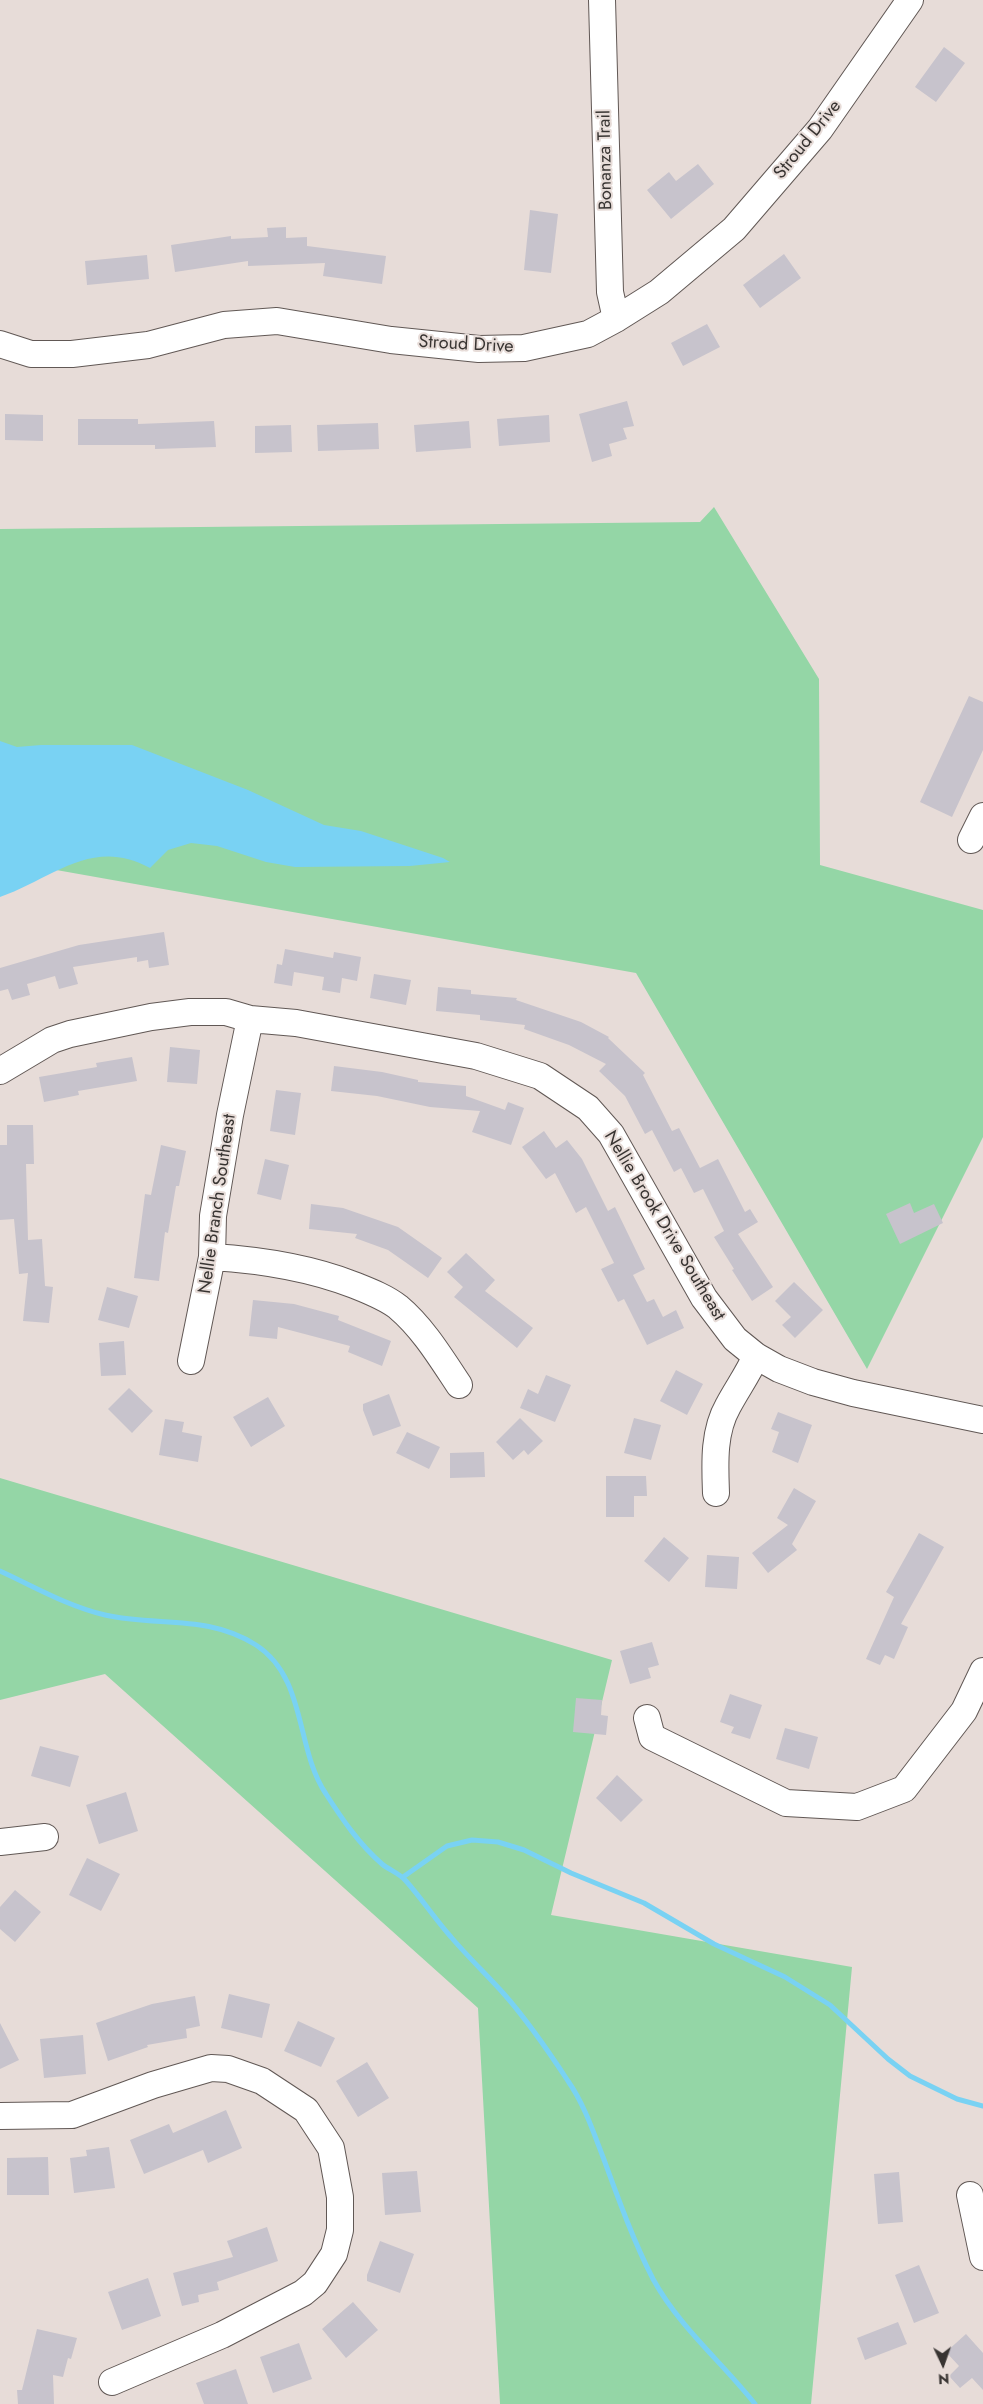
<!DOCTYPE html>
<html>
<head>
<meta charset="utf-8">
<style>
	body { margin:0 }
	#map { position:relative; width:983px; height:2404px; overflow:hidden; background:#e7dcd8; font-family:Jost,sans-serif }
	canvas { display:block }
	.north { position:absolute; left:918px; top:2339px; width:50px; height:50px; -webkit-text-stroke:4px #e7dcd8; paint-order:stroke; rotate:177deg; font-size:14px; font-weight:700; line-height:20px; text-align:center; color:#383432 }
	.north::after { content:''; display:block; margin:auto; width:18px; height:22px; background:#383432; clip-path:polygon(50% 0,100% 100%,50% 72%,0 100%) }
</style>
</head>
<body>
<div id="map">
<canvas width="983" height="2404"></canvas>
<div class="north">N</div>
</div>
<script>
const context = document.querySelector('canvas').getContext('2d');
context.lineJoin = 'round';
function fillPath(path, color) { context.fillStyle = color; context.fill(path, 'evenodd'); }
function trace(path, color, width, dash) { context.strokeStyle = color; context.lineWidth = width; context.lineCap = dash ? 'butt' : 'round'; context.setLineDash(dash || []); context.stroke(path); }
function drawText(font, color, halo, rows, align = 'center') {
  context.font = font + ' Jost,sans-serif'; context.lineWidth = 4; context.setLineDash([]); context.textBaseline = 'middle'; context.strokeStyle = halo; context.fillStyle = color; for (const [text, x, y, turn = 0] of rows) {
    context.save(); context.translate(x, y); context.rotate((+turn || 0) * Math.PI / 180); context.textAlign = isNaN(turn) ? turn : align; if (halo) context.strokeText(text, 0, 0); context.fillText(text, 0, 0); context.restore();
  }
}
fillPath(new Path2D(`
	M714,507L819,679L820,865L983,910V1137L867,1369L636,973L0,860V529L700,522Z
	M0,1478L612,1660L551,1915L852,1967L811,2404H500L478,2008L105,1674L0,1700Z`), '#94d6a6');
fillPath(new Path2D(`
	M0,741L17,747L41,745H132L248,790L324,825L361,831L443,858L450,862L410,866L295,867L266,862L217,846L191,843L168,850L150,868C92,836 52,879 0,897Z`), '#79d2f3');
trace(new Path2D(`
	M0,1571C35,1587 67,1606 105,1615C158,1627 207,1614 256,1645C307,1678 295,1748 326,1794C342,1819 359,1844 382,1864C389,1870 399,1873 406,1881C422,1899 435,1919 451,1937C468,1957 487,1975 504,1994C527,2020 549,2052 568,2081C584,2104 593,2131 603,2157C618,2198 633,2240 653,2279C680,2328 721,2361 755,2404
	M403,1877L447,1846L472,1840L498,1842L524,1850L571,1873L644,1903L714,1944L785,1977L830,2005L888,2059L910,2076L957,2099L983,2106`), '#79d2f3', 5);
fillPath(new Path2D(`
	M944,47L965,63L936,102L915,87Z
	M698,164L714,184L671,219L647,190L669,172L676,181Z
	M530,210L558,214L551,273L524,270Z
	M286,227V238L307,237V246L386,256L382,284L323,276L325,263L248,266V261L175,272L171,245L231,236V239L268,237L267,228Z
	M784,254L801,278L760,308L743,285Z
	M147,255L149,279L87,285L85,261Z
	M707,324L720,347L683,366L671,343Z
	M627,401L634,426L623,428L627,439L609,444L612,456L592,462L579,414Z
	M5,414L43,415V441L5,440Z
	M549,415L550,442L499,446L497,419Z
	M78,419H138V424L214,421L216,447L155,449V445H78Z
	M469,421L471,448L416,452L414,425Z
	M378,423L379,449L318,451L317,425Z
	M291,425L292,452L255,453V426Z
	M969,696L983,702V750L952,817L920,802Z
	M164,932L169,965L149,968L148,960L137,962V957L73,967L78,984L59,989L55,976L27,984L30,995L12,1000L8,989L0,991V968L79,945Z
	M285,949L333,958L334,952L361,957L357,981L342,978L340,993L322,990L324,977L294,972L292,986L274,983L277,964L282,965Z
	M374,974L411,980L406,1005L370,998Z
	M438,987L471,990V994L517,998L516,1000L581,1022L609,1037L608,1038L645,1073L643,1075L672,1131L679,1128L700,1168L718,1159L745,1212L750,1209L758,1222L738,1234L773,1287L752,1301L732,1270L734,1269L714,1237L724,1231L703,1189L694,1193L681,1168L674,1172L652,1130L645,1134L625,1096L599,1071L606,1064L569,1045L524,1029L525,1025L480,1020V1015L436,1011Z
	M170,1047L200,1050L197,1084L167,1082Z
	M132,1057L137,1081L78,1091L79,1095L44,1102L39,1077L97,1067L96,1063Z
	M334,1066L382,1072L418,1080V1082L466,1086V1096L505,1110L508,1102L524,1108L511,1145L472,1132L480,1111L430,1107L377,1096L331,1091Z
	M276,1090L301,1093L295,1135L270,1131Z
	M7,1125H33L34,1164H26L28,1240L42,1239L45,1286L53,1287L49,1323L23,1321L28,1273L19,1274L14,1219L0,1220V1145H7Z
	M544,1131L556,1148L567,1140L582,1159L608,1211L615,1207L645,1269L633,1275L647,1302L654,1299L663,1317L676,1310L684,1328L647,1345L624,1299L618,1302L601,1269L614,1263L586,1207L576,1213L555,1173L546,1179L522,1147Z
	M161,1145L186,1151L179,1186H176L168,1233L165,1232L159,1281L134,1278L145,1194L151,1195Z
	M265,1159L289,1165L281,1200L257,1194Z
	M910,1203L914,1213L934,1204L943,1223L900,1244L886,1214Z
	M311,1204L343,1208L398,1227L442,1258L428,1278L388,1250L355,1238L357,1234L309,1229Z
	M466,1253L495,1280L485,1291L533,1328L517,1348L454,1297L463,1287L447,1272Z
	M794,1282L823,1310L795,1338L782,1325L791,1317L775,1301Z
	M107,1287L138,1296L129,1328L98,1320Z
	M253,1300L294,1304L339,1316L338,1320L391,1341L382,1366L348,1352L350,1346L278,1327L277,1339L249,1336Z
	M124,1341L126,1375L101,1376L99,1343Z
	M676,1370L703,1384L687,1415L660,1401Z
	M546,1375L571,1385L555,1422L520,1408L528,1389L538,1394Z
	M129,1388L153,1411L132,1433L108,1409Z
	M389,1394L401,1426L373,1436L363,1410V1404Z
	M268,1397L285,1426L251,1447L233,1417Z
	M778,1412L812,1425L798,1463L772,1452L779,1432L771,1429Z
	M520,1418L543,1441L528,1455L524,1450L513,1460L496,1442Z
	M634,1418L661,1425L651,1460L624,1453Z
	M165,1419L184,1422L182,1432L202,1436L198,1462L159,1455Z
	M407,1432L440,1447L429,1469L396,1453Z
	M484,1452L485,1477L450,1478V1453Z
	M606,1476H646L647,1496H634V1517H606Z
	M794,1488L816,1501L792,1544L797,1550L768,1573L752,1553L788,1525L777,1518Z
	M919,1533L944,1547L901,1624L908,1627L894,1659L885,1655L880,1665L866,1659L894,1597L886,1592Z
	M664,1537L689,1558L669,1582L644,1561Z
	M707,1555L739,1557L737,1589L705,1587Z
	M652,1642L659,1665L648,1668L651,1678L630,1684L620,1651Z
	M730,1694L762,1705L750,1739L731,1733L734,1727L720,1722Z
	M576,1698L602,1700L601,1715L608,1716L606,1735L573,1732Z
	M785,1728L818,1737L809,1769L776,1759Z
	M40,1746L79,1756L70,1787L31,1776Z
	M617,1775L643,1800L621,1822L596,1798Z
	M126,1792L138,1831L99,1844L86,1805Z
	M87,1858L120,1874L101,1911L69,1895Z
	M15,1890L41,1912L15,1942L0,1929V1907Z
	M229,1994L270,2004L262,2038L221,2028Z
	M195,1996L200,2026L186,2029L187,2038L147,2045L148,2047L108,2061L96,2023L152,2004Z
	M298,2021L335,2038L321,2067L284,2051Z
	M0,2023L19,2060L0,2069Z
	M83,2035L86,2074L44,2078L40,2039Z
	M367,2062L389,2098L358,2117L336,2081Z
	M226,2110L242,2148L208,2163L203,2150L144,2174L130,2140L169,2124L173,2133Z
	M109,2147L115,2188L74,2193L70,2158L87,2156L86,2150Z
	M48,2157L49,2195H7V2158Z
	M417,2171L421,2212L385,2215L382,2173Z
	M899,2172L903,2222L878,2224L874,2174Z
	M267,2227L278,2261L217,2282L219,2290L198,2295L199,2302L182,2306L173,2273L233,2257L227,2241Z
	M380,2241L414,2254L400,2293L367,2281V2275Z
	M919,2265L939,2313L914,2323L895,2275Z
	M148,2278L161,2316L122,2330L108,2292Z
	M353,2302L378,2330L346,2358L322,2329Z
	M898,2322L907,2344L865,2360L857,2338Z
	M37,2329L77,2338L71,2359L68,2358L63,2377L53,2375L54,2404H18L17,2390H22Z
	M966,2334L983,2353V2390L972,2378L960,2388L949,2376L959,2366L946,2352Z
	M299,2343L312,2379L273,2393L260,2357Z
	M236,2369L248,2404H204L196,2383Z`), '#c7c3cc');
const minor = new Path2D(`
	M602,0L610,292L616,319
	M0,344L31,354H72L148,345L224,325L277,321L391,340L479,349L524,348L588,334L616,319L659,292L734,229L820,129L910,0
	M971,840L983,816
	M0,1071L52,1040L70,1034L151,1017L190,1012H226L250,1019L296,1023L476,1056L540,1076L588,1108L611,1134L704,1298L735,1339L756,1356L779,1369L813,1382L853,1393L983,1420
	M212,1257C261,1260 308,1267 354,1285C369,1291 385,1297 398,1307C423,1328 441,1358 459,1385
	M191,1361L212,1257L213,1216L230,1115L250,1019
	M716,1493C715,1465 713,1432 728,1406C737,1389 748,1374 756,1356
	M647,1718L652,1737L786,1803L857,1807L904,1789L964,1711L983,1671
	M0,1842L45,1837
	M0,2116L72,2115L153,2085L211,2068L228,2069L262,2081L306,2110L331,2148L340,2197V2230L334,2254L315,2283L303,2293L222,2335L112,2382
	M970,2195L983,2257`);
trace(minor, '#615855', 28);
trace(minor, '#fff', 26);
drawText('18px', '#383432', '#e7dcd8', [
	["Stroud Drive",808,140,-51],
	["Bonanza Trail",606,160,-91],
	["Stroud Drive",466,345,3],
	["Nellie Branch Southeast",218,1204,-82],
	["Nellie Brook Drive Southeast",664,1226,59]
]);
</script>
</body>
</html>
